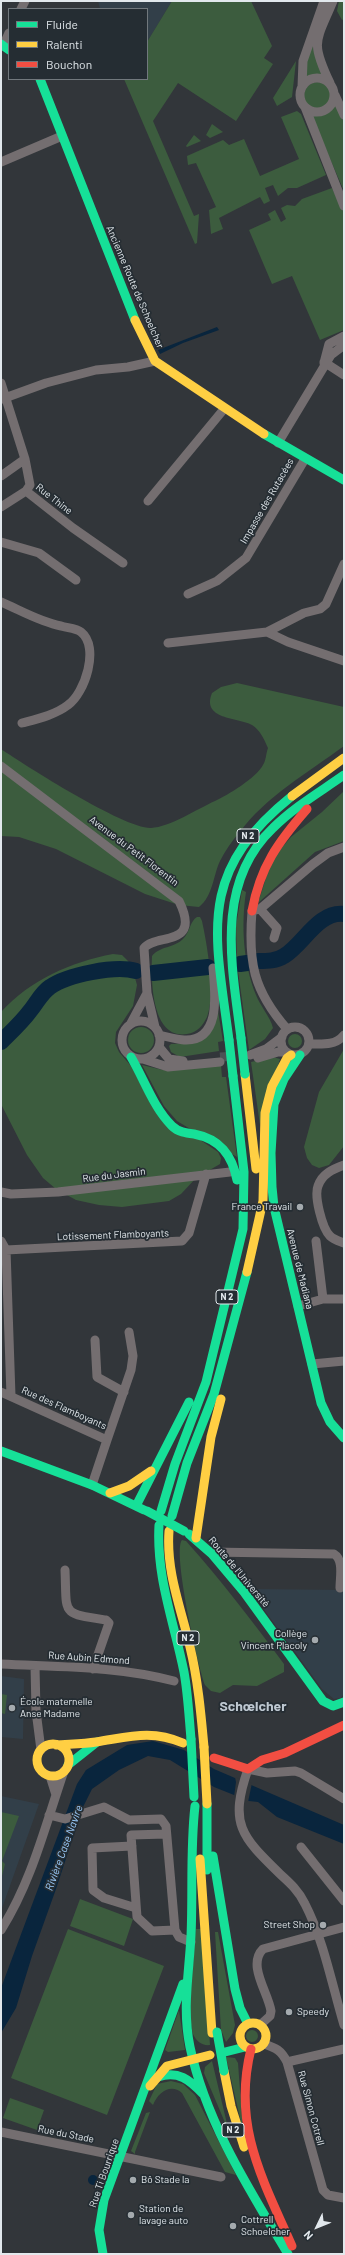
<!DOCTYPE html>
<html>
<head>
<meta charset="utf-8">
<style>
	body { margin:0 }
	#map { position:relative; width:345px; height:2255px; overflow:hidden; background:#32363a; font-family:Barlow,sans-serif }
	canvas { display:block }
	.frame { position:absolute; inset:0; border:2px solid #e2e8ec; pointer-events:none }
	.legend { position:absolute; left:8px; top:8px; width:140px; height:72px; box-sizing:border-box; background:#252d33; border:1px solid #71787d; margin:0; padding:5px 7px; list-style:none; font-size:12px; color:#e2e8ec }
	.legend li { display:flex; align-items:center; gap:8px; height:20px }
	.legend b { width:20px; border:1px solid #71787d }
	.north { position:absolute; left:297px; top:2207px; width:40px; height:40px; -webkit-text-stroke:3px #252d33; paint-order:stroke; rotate:227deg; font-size:11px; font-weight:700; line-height:16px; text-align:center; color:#e2e8ec }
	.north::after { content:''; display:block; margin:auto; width:14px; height:18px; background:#e2e8ec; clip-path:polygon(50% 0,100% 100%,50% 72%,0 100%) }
</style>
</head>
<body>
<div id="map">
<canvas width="345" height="2255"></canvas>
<div class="frame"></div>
<ul class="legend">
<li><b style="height:5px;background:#16e098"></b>Fluide</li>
<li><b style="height:5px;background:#ffcf43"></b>Ralenti</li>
<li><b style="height:5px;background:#f24e42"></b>Bouchon</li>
</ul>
<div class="north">N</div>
</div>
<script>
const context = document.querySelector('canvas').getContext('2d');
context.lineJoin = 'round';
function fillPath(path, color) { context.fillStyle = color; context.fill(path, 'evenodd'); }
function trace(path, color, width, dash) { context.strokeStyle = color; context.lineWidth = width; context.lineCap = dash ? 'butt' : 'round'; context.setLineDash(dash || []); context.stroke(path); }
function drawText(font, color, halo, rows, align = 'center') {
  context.font = font + ' Barlow,sans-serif'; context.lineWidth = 3.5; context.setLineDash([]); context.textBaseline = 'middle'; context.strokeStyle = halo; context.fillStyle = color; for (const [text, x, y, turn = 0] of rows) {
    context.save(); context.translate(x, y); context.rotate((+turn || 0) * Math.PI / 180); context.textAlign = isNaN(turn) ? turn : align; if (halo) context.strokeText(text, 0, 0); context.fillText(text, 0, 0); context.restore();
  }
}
fillPath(new Path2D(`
	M98,1H172L147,42V9H100Z
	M249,1589L344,1590V1693L341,1698L334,1699L322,1689Z
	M1,1676L24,1679L23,1739L1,1737Z
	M1,1796L39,1804L1,1911Z`), '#323f49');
fillPath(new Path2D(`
	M172,1H251L272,46L264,58L273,64L236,121L178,83L153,121L194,216L199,214L197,243L195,244L124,79H147V42Z
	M339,1H344V19L342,20L337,11Z
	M314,36L313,47L324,76L313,75L305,80V64Z
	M296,61L292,97L277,106L273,98Z
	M304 96a14 14 0 1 1 28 0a14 14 0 1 1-28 0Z
	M336,104L344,122V191L311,115L325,114Z
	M297,111L301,114L326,175L297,188H288L278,196L273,185L265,188L270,201L264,204L260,197L219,218L223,229L211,234L209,210L216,207L196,163L188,165L187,156L223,140L229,145L244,139L260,176L299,159L281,117Z
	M212,124L223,132L210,138L206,135Z
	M194,135L201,141L187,147L186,146Z
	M332,188L344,213V330L320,340L292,276L272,284L249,230L271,220L268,214L275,210L281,222L286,219L281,208L287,205L295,206L302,199Z
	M237,683L344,707V746C309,772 265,797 239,833C232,841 225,851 220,861C213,876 213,896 199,907L179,905L145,894L56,849L19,837L1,836V749C26,766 125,829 151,828C170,827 197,809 215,801C228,795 256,778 263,765C266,761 266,753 268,748C264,739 260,730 252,725C238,717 201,720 212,693L221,687Z
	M344,791V841L315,852L258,903L272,859L291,837L322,812Z
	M242,890L246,892C241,925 243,963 256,995C260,1006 270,1016 273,1028L265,1039L249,1050L237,964L236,926Z
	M197,917H200L202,921C207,944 216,995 207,1017C203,1025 197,1033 187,1034C151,1040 151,979 152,956C160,946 174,948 183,939C190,932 190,921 197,917Z
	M113,954L122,955L128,961L132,967L137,985L133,1006L116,1032L115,1043L119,1052L131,1066L152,1107L218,1152L221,1158L220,1164L196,1178L181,1194L169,1201L122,1207L99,1205L76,1200L56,1189L43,1178L27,1155L1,1104V1012C30,980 71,962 113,954Z
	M218,1011L223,1041L218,1042L219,1051L180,1057L171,1052L169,1046L171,1044L193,1043Z
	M128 1040a13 13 0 1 1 26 0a13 13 0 1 1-26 0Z
	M288 1041a7 7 0 1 1 14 0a7 7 0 1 1-14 0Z
	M344,1049V1146L329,1165L319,1168L312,1165L307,1158L304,1147L319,1092Z
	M273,1057L280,1059L260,1125L251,1062Z
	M142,1065L163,1070L221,1065L222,1077H226L237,1157L177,1121L164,1106Z
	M182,1540L186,1541C221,1580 253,1622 284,1664V1672L257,1686L233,1685L220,1693L211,1691L205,1685C198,1667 172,1551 182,1540Z
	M1,1694L7,1695L5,1714L1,1713Z
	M1,1812L19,1816L2,1861L5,1864L1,1880Z
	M80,1899L133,1919L124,1946L70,1926Z
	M68,1929L164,1966L107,2115L11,2078Z
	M196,1929H202L210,2045C202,2046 196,2041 193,2034C186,2012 195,1954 196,1929Z
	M215,1932H218L235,2025L233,2033L226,2042L221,2030Z
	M179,2010L185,2050L168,2052L165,2050Z
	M246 2036a6 6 0 1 1 12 0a6 6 0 1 1-12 0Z
	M226,2057L235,2058L238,2063L243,2131Z
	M212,2061L229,2132L204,2073L205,2067Z
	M171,2081L183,2084L195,2095L236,2175L225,2172L182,2093C171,2083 158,2092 153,2105L149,2101L157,2084Z
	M10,2098L44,2110L37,2130L3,2118Z
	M150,2112L135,2152V2154L131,2151L146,2113Z`), '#3c5c3e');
fillPath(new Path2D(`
	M217,327L219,330L183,343L160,354L158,350Z
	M153,1741L184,1750L214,1769L344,1825V1844L277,1817L258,1802L249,1801L214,1787L170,1760L148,1756L119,1770L92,1789L83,1807L56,1889L32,1956L16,2008L1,2033V1988L77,1784L86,1770L127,1745Z
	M88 2180a5 5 0 1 1 10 0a5 5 0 1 1-10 0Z`), '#09253d');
fillPath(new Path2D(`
	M235,1777L252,1783L248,1802L234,1797L236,1782Z`), '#32363a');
trace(new Path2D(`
	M258,961C268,961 276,961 284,956C303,945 318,911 344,914
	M240,964L247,963
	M153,973L208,967
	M1,1042C11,1032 22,1022 30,1011C37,1003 41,993 50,987C67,975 115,965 136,971`), '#09253d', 16);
trace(new Path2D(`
	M220,1057L235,1056`), '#4c5155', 9, [9, 4.5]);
trace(new Path2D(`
	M21,9L25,1
	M3,46L9,33
	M300 95a17 17 0 1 1 34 0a17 17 0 1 1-34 0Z
	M330,83C310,41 316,42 333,1
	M302,87L303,61L324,1
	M335,95L344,115
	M305,107L344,206
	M1,162L62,136
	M324,362L344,375
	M324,363L329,344L344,336
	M1,383L25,459L30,485L26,491L73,528L123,563
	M2,399L46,383L96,370L128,367L155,361
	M278,443L331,355L344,345
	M1,476L25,459
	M148,501L224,409
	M1,507L26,491
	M1,542L39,553L76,580
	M188,594L217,581L246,558L305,459
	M1,602C20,610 40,622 61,626C67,628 76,628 81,632C100,647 85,693 68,705C55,715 37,719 22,723
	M267,632L288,642L344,661
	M168,643L267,632L304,613L320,609L326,604L344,564
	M1,766L179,901C202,948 156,933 144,948L147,993L155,1027
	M260,909L277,928L274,938
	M122 1040a19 19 0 1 1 38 0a19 19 0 1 1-38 0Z
	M131,1023L147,993
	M281 1041a14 14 0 1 1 28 0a14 14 0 1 1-28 0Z
	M287,1029C253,990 248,962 252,911L260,909L313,864L328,853L344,847
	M159,1035C167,1037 175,1039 184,1040C222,1042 215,992 213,968
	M309,1044C322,1044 335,1046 344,1035
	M159,1047L169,1059L183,1061
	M250,1055L266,1049L282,1037
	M258,1058L278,1052H286
	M143,1059L168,1067L220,1062
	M344,1165C333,1169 322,1174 318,1186C314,1196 322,1228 330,1236C334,1240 339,1241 344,1243
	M1,1192L11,1194L58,1192L230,1172
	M1,1241L6,1250L11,1396
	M316,1241L323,1299
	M6,1250L182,1241L189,1233L206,1174
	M298,1306L323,1299H344
	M95,1340L97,1377L124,1392
	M312,1364L344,1361
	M1,1392L107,1440L92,1485
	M107,1440L131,1370L133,1356L129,1332
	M211,1552L334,1554C344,1560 340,1577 340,1588
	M65,1570C67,1615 60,1613 106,1620L109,1623L93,1669
	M1,1664C59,1667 118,1666 174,1681
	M35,1666L36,1711L41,1750
	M50,1776L56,1795
	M344,1799L301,1773L295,1771L267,1773L248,1769C229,1824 241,1836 280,1874C290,1883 299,1891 305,1904C324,1941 332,1985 344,2025
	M49,1815L65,1819L104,1807L129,1820L161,1819L166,1826L175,1930L179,1937L191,1942
	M166,1834L131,1835L137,1917L152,1931L175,1930
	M132,1846L92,1848L93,1890L104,1898L136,1908
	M301,1847L344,1901
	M1,1930C32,1881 45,1826 64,1771
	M260,2025L270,2016L271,2011C268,1992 247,1965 263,1949L344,1927
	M264,2044C276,2048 281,2050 287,2062L323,2190L328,2195L344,2198
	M287,2062L344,2049
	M1,2132L221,2177`), '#746e70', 9);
trace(new Path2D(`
	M1,44L9,50
	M40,79L135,320
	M264,434L344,480
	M241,1038C232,966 214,884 273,828C294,807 320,792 344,775
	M229,1040C215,932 196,873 292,796
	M300,1055L284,1079L274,1104L271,1153L272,1187L274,1207L321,1403L330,1422L344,1438
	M131,1057C144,1079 153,1107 172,1126C178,1132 186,1133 194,1134C220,1139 232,1155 237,1180
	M1,1451L92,1485L144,1510
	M136,1506L189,1402
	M161,1511L175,1464L206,1382L243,1229L244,1172L233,1076
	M172,1516L187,1463L214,1394L247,1272
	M159,1525C156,1577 174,1622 184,1672C188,1694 189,1717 191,1739
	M189,1534L212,1554L244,1592L323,1701L333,1706L344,1702
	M68,1765L97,1742
	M207,1804V1870
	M195,1806C190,1849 193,1893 191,1936C189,1974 182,2009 190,2047C206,2122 249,2189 288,2254
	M213,1856L235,1989L240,2008L248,2024
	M225,2052L245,2047
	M158,2077C178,2070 190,2080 203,2094
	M103,2254L99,2230L104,2200L183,1984`), '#16e098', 9);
trace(new Path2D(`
	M135,320L155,361L264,434
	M292,796L344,758
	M245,1074L256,1169
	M247,1272L263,1201L265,1113L272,1086L287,1058L291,1055
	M110,1493L129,1486L151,1471
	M169,1531C166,1572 181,1608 190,1647C198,1680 201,1714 204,1747
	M196,1538L211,1437L221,1399
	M37 1760a16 16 0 1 1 32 0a16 16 0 1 1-32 0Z
	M56,1745C69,1744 83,1744 96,1742C129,1737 151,1729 183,1743
	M200,1859L212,2033
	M240 2036a13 13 0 1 1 26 0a13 13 0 1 1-26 0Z
	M224,2071L231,2106L244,2147
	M150,2086L167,2066L210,2055`), '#ffcf43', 9);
trace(new Path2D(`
	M252,911C260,867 278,842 307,809
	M214,1758L248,1769L262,1760L285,1753L344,1725
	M251,2049C232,2125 262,2178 292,2246`), '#f24e42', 9);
trace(new Path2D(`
	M241,1038L245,1074
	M229,1040L233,1076
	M147,1511L184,1531
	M191,1739L194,1797
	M217,2032L224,2071`), '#16e098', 9);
trace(new Path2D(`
	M204,1747L207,1804`), '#ffcf43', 9);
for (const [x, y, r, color] of [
	[300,1207,4,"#a4aaae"],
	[315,1640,4,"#a4aaae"],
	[12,1708,4,"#a4aaae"],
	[323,1925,4,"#a4aaae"],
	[289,2012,4,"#a4aaae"],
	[133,2180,4,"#a4aaae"],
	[131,2215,4,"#a4aaae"],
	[233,2226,4,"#a4aaae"]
]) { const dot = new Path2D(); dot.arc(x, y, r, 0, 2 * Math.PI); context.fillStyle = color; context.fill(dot); trace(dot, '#252d33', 1.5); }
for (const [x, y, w] of [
	[248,836,22],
	[227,1297,22],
	[188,1638,22],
	[233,2130,22]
]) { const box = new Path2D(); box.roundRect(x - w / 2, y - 7, w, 14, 3); context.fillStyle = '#252d33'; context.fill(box); trace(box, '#e2e8ec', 1); }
drawText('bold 9px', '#e2e8ec', null, [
	["N 2",248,836],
	["N 2",227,1297],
	["N 2",188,1638],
	["N 2",233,2130]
]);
drawText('10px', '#e2e8ec', '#252d33', [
	["Ancienne Route de Schoelcher",135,287,67],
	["Rue Thine",54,499,38],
	["Impasse des Rutacées",267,501,-60],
	["Avenue du Petit Florentin",134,851,37],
	["Rue du Jasmin",114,1175,-7],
	["Lotissement Flamboyants",113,1235,-2],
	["Avenue de Madiana",300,1269,76],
	["Rue des Flamboyants",64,1408,24],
	["Route de l'Université",239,1572,50],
	["Rue Aubin Edmond",89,1658,4],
	["Rue Simon Cotrell",311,2108,75],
	["Rue du Stade",66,2134,11],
	["Rue Ti Bourrique",104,2173,-71]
]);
drawText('10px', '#e2e8ec', '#252d33', [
	["France Travail",292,1207,"right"],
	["Collège",307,1634,"right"],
	["Vincent Placoly",307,1646,"right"],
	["École maternelle",20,1702],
	["Anse Madame",20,1714],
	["Street Shop",315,1925,"right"],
	["Speedy",297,2012],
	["Bô Stade la",141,2180],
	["Station de",139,2209],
	["lavage auto",139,2221],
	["Cottrell",241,2220],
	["Schoelcher",241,2232]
], 'left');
drawText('italic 11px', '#9bccfc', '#252d33', [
	["Rivière Case Navire",64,1848,-70]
]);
drawText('bold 14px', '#bec8d1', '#252d33', [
	["Schœlcher",253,1706]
]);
</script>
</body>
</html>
